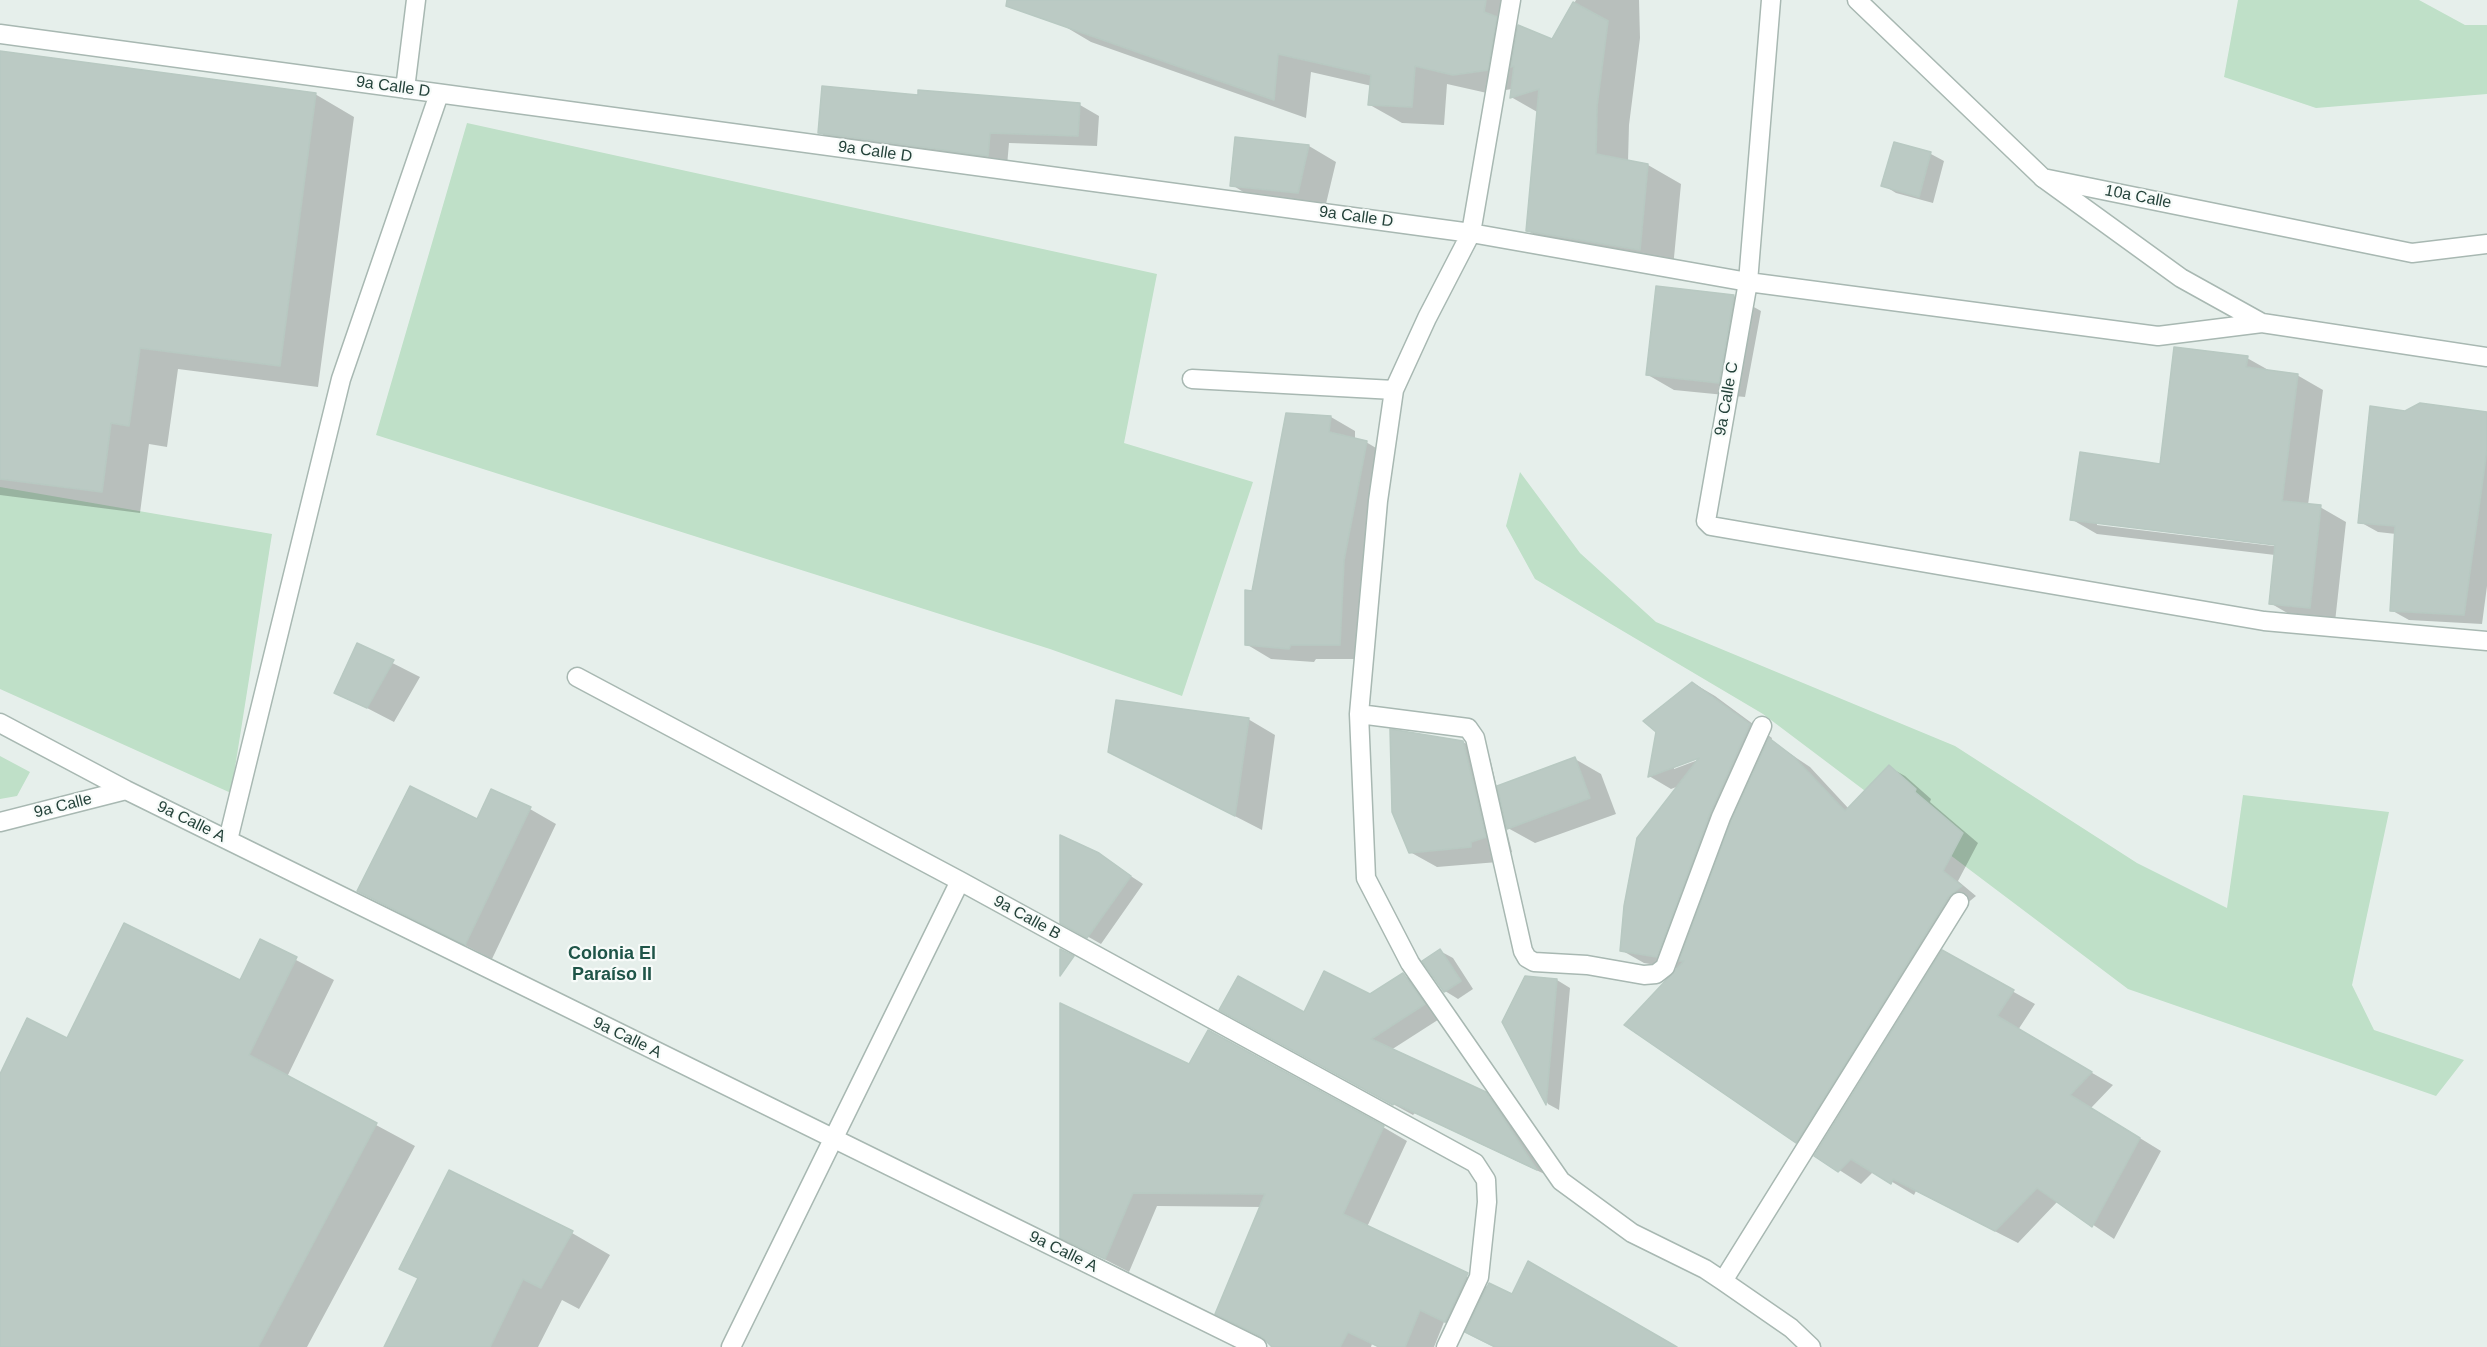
<!DOCTYPE html>
<html>
<head>
<meta charset="utf-8">
<style>
	body { margin:0 }
	canvas { display:block; background:#e6efeb }
</style>
</head>
<body>
<canvas width="2487" height="1347"></canvas>
<script>
const context = document.querySelector('canvas').getContext('2d');
context.lineJoin = 'round';
function fillPath(path, color) { context.fillStyle = color; context.fill(path, 'evenodd'); }
function trace(path, color, width, dash) { context.strokeStyle = color; context.lineWidth = width; context.lineCap = dash ? 'butt' : 'round'; context.setLineDash(dash || []); context.stroke(path); }
function drawText(font, color, halo, rows, align = 'center') {
  context.font = font + ' Helvetica,sans-serif'; context.lineWidth = 4.5; context.setLineDash([]); context.textBaseline = 'middle'; context.strokeStyle = halo; context.fillStyle = color; for (const [text, x, y, turn = 0] of rows) {
    context.save(); context.translate(x, y); context.rotate((+turn || 0) * Math.PI / 180); context.textAlign = isNaN(turn) ? turn : align; if (halo) context.strokeText(text, 0, 0); context.fillText(text, 0, 0); context.restore();
  }
}
fillPath(new Path2D(`
	M2238,0H2419L2465,25H2487V94L2316,108L2224,77Z
	M467,123L1157,274L1124,443L1253,482L1182,696L1050,649L376,435Z
	M1520,472L1580,553L1656,622L1955,746L2137,863L2227,908L2243,795L2389,812L2352,985L2374,1030L2464,1060L2436,1096L2128,989L1763,714L1535,579L1506,526Z
	M0,487L272,534L231,793L0,689Z
	M0,756L30,772L17,796L0,799Z`), '#bfe0c8');
fillPath(new Path2D(`
	M1059,0H1520L1517,26L1552,41L1576,0H1639L1640,38L1629,125L1628,162L1648,165L1681,184L1673,268L1560,249L1528,231L1539,113L1511,97L1512,89L1487,93L1447,84L1444,125L1402,123L1370,105L1372,86L1311,72L1306,118L1091,42L1059,23Z
	M0,52L315,94L354,117L318,387L178,369L167,447L149,444L140,513L0,495Z
	M919,97L1080,105L1099,116L1097,146L1009,143L1007,166L838,144L819,132Z
	M1237,139L1309,146L1336,162L1325,208L1258,201L1232,185Z
	M1895,143L1931,154L1944,161L1933,203L1896,193L1883,185Z
	M1657,287L1734,296L1761,311L1745,397L1674,390L1648,375Z
	M2247,358L2272,372L2297,375L2323,390L2308,505L2320,507L2346,522L2335,622L2296,618L2270,603L2275,555L2097,534L2071,519L2161,465ZM2097,522L2282,544V547L2097,525Z
	M2405,412L2487,414V586L2482,624L2409,620L2391,610L2396,534L2378,532L2360,522Z
	M1331,417L1355,431V440L1366,442L1391,457L1364,659H1316L1314,662L1271,659L1246,644L1254,593Z
	M357,645L420,677L394,722L336,692Z
	M1693,683L1715,696L1772,738L1771,741L1810,767L1849,809L1889,767L1905,776L1931,799L1930,802L1978,843L1958,881L1976,896L1965,905L1812,1151L1797,1142L1679,969L1644,963L1621,950L1679,786L1671,789L1649,776ZM1705,754L1706,757L1674,769V766Z
	M1248,719L1275,735L1262,830L1110,752Z
	M1463,742L1490,758L1497,788L1575,759L1601,774L1616,814L1535,843L1506,827L1512,852L1497,857L1498,862L1437,867L1410,852Z
	M530,809L556,824L492,959L359,891L477,821Z
	M1097,854L1143,884L1101,944L1062,922Z
	M260,941L334,980L287,1077L415,1146L307,1347H0V1077L68,1040L240,982Z
	M1440,951L1453,958L1473,989L1458,999L1445,991Z
	M1943,952L2035,1004L2018,1030L2113,1085L2091,1108L2161,1151L2114,1239L2058,1201L2018,1243L1916,1191L1914,1195L1874,1171L1861,1184L1816,1155Z
	M1403,975L1423,986L1444,1016L1391,1050L1505,1105L1553,1178L1415,1113L1413,1115L1241,1021L1305,1014L1370,996Z
	M1557,980L1570,988L1559,1110L1548,1104L1503,1022Z
	M1190,1066L1383,1127L1407,1141L1367,1227L1488,1287L1674,1347H1494L1444,1322L1434,1347H1378L1372,1344L1371,1347H1274L1265,1339L1217,1313L1262,1207L1157,1206L1129,1272L1062,1237Z
	M449,1172L572,1233L610,1255L579,1309L562,1300L538,1347H385L420,1279L401,1269Z`), '#0003');
const building = new Path2D(`
	M1007,0H1486L1484,12L1497,17L1488,70L1453,75L1415,66L1412,107L1368,105L1371,75L1278,54L1274,100L1006,6Z
	M1573,2L1608,21L1597,106L1596,154L1648,164L1640,250L1526,231L1539,89L1510,98L1514,66L1511,67L1518,25L1552,39Z
	M0,51L316,93L280,366L140,348L129,426L111,423L102,492L0,479Z
	M822,86L918,95V90L1080,103L1078,136L990,133L988,156L818,133Z
	M1235,137L1309,145L1298,193L1230,186Z
	M1894,142L1931,152L1919,197L1881,186Z
	M1656,286L1734,295L1719,383L1646,375Z
	M2174,347L2248,356L2246,367L2298,374L2282,501L2321,505L2310,608L2269,604L2275,545L2070,520L2080,452L2160,464Z
	M2420,403L2487,412V449L2464,615L2390,611L2395,526L2358,523L2370,406L2405,411Z
	M1286,413L1331,416L1329,432L1367,441L1344,560L1340,645H1291L1289,649L1245,645V590L1252,591Z
	M357,643L394,660L367,708L334,693Z
	M1692,682L1750,724L1710,813L1657,957L1620,951L1624,906L1637,838L1699,758L1648,777L1656,732L1643,721Z
	M1116,700L1249,718L1235,816L1108,752Z
	M1390,729L1463,741L1486,837L1471,842V847L1409,853L1392,812Z
	M1769,738L1794,757L1845,811L1889,765L1916,789L1915,792L1963,833L1943,871L1962,886L1949,896L1796,1143L1624,1025L1684,961H1679L1731,821Z
	M1575,757L1590,798L1507,829L1497,786Z
	M410,786L477,819L491,789L531,807L465,945L357,891Z
	M1060,835L1099,853L1131,876L1087,938L1060,923Z
	M124,923L240,980L260,939L297,957L249,1055L377,1123L258,1347H0V1074L27,1018L67,1038Z
	M1060,949L1074,956L1060,976Z
	M1440,949L1461,981L1444,992L1422,961Z
	M1942,950L2014,990L1997,1016L2092,1072L2070,1095L2140,1138L2092,1227L2037,1188L1995,1231L1893,1179L1891,1184L1851,1159L1838,1172L1814,1156Z
	M1324,971L1370,994L1403,973L1425,1004L1371,1039L1486,1092L1537,1170L1394,1103L1393,1105L1219,1010L1238,976L1304,1012Z
	M1525,976L1557,979L1546,1105L1502,1022Z
	M1060,1003L1189,1064L1208,1030L1384,1126L1343,1214L1468,1273L1445,1322L1420,1310L1405,1347H1379L1348,1332L1340,1347H1272L1262,1337L1215,1314L1265,1194L1133,1193L1105,1259L1060,1238Z
	M449,1170L573,1231L541,1288L523,1279L490,1347H384L418,1278L399,1269Z
	M1528,1261L1677,1347H1495L1465,1332L1489,1283L1512,1294Z`);
fillPath(building, '#bbcac4');
trace(building, '#b8c9c2', 1.5);
const minor = new Path2D(`
	M1511,0L1471,233L1427,318L1394,390L1378,501L1359,714L1366,878L1410,963L1561,1181L1632,1233L1705,1269L1723,1281L1791,1328L1811,1347
	M1771,0L1748,282L1706,521L1711,526L2264,621L2487,641
	M0,34L1471,233L1748,282L2158,336L2262,323
	M405,89L416,0
	M2043,178L2181,278L2262,323L2487,357
	M1192,379L1394,390
	M577,677L960,881L1475,1163L1486,1180L1487,1202L1479,1277L1446,1347
	M1359,714L1468,728L1475,738L1523,951L1527,958L1534,962L1587,965L1644,975L1656,974L1665,967L1721,817L1762,726
	M0,723L126,790L1257,1347
	M0,822L126,790
	M228,840L341,379L439,94
	M1723,1281L1959,902
	M731,1347L960,881`);
const tertiary = new Path2D(`
	M1857,0L2043,178L2412,253L2487,244`);
trace(minor, '#a8b8b2', 21);
trace(tertiary, '#a8b8b2', 21);
trace(minor, '#fff', 18);
trace(tertiary, '#fff', 18);
drawText('16px', '#24423a', '#f7fbf9', [
	["9a Calle D",393,87,8],
	["9a Calle D",875,152,8],
	["10a Calle",2138,197,11],
	["9a Calle D",1356,217,8],
	["9a Calle C",1727,399,-80],
	["9a Calle",63,806,-14],
	["9a Calle A",191,822,26],
	["9a Calle B",1027,918,29],
	["9a Calle A",627,1038,26],
	["9a Calle A",1063,1252,26]
]);
drawText('bold 18px', '#1f5548', '#f7fbf9', [
	["Colonia El",612,954],
	["Paraíso II",612,975]
]);
</script>
</body>
</html>
